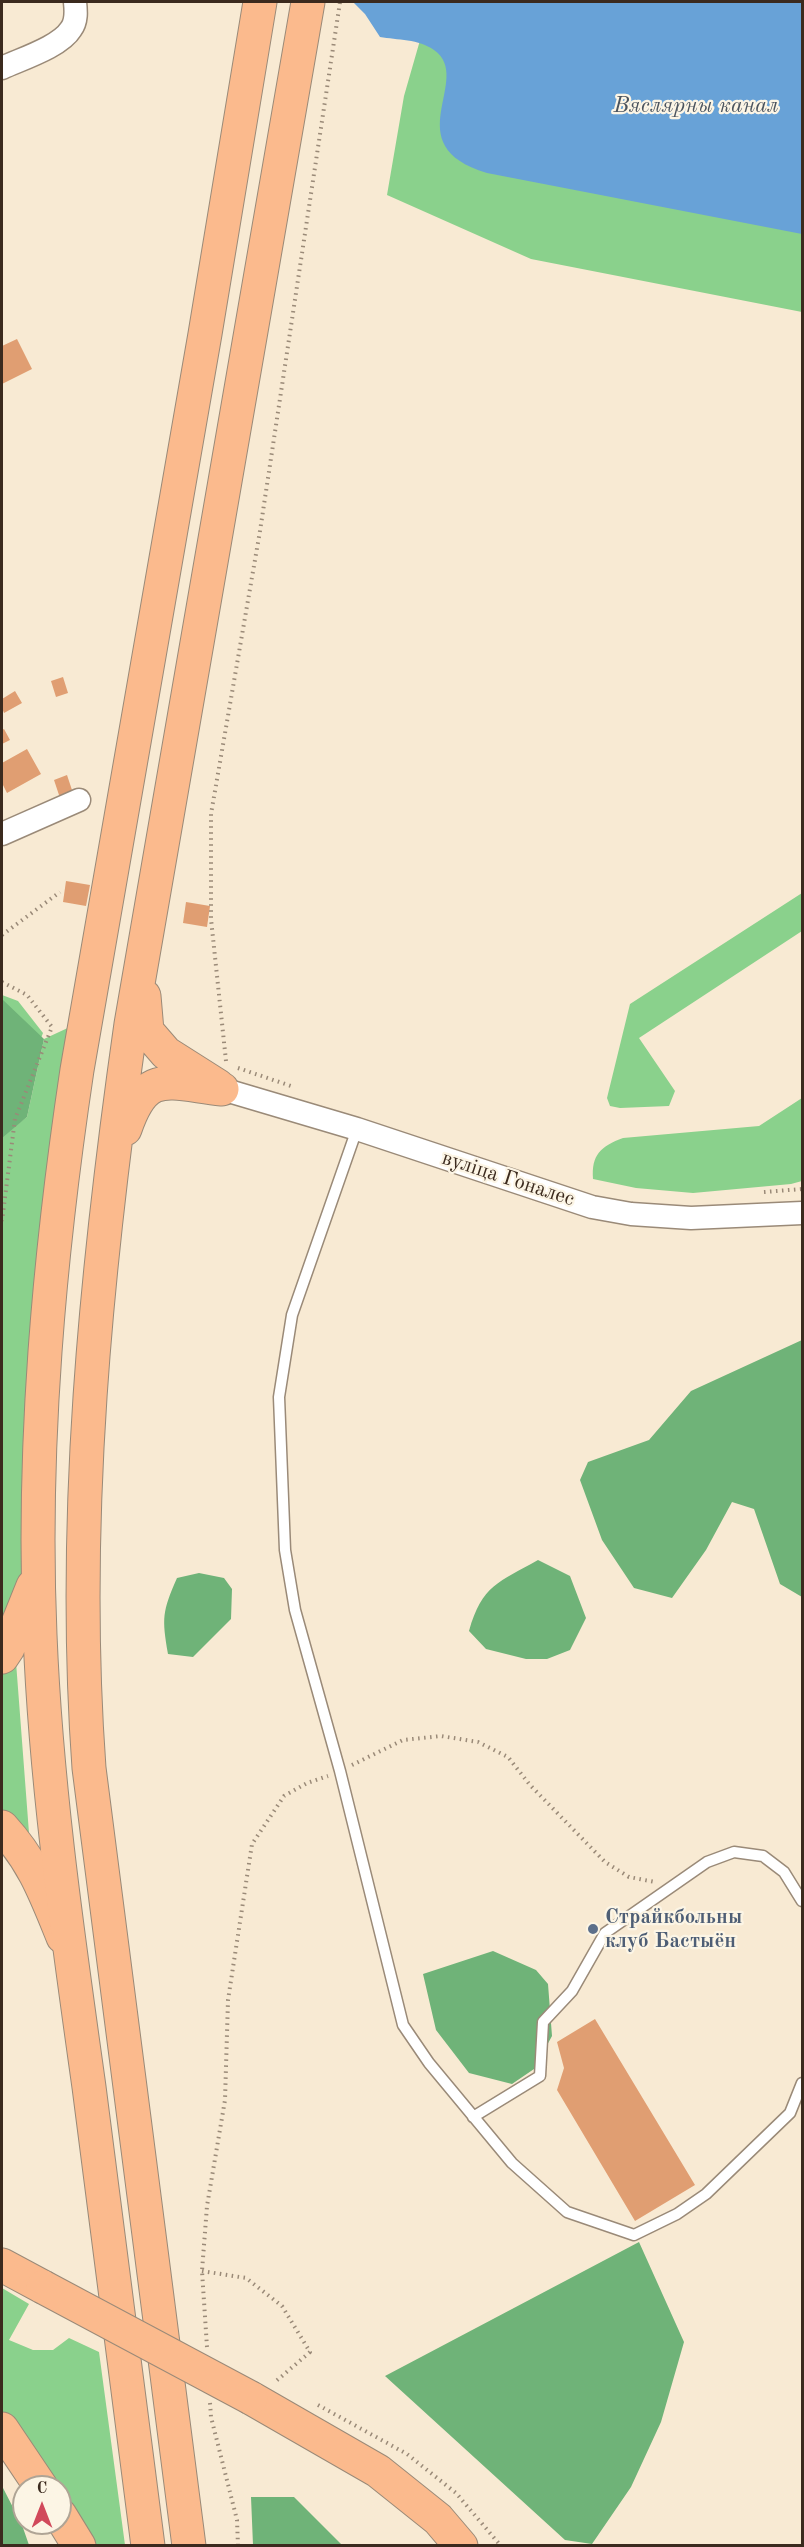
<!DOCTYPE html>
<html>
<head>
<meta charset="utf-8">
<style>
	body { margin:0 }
	#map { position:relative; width:804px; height:2547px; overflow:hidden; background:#f8ead3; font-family:"Old Standard TT",serif }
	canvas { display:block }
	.frame { position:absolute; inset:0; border:3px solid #3b2a1e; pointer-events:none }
	.north { position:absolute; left:12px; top:2475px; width:60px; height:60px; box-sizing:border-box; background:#fcf5e5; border:2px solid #afa495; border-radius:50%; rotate:0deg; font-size:16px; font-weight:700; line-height:24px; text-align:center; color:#3b2a1e }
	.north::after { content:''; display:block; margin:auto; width:21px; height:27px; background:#d1495b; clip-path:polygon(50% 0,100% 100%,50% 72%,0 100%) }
</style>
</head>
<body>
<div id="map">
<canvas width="804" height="2547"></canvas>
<div class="frame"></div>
<div class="north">С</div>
</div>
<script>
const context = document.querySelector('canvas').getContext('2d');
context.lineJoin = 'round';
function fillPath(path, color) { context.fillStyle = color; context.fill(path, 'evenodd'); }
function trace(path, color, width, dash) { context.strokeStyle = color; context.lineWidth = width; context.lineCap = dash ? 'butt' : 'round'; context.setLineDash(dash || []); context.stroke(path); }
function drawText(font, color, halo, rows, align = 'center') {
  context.font = font + ' "Old Standard TT",serif'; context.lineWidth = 4.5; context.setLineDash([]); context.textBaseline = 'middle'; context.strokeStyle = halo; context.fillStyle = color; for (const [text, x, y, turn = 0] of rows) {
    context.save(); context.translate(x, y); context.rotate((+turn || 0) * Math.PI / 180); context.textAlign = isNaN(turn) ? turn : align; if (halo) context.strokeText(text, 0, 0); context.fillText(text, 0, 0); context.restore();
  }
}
fillPath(new Path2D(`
	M431,2H802V312L531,259L387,195L404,96Z
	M802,893V931L639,1038L675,1091L669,1106L620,1108L610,1106L607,1098L630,1004Z
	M2,995L18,1001L43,1033L3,1135L27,1117L44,1039L72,1026L25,1584L2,1642Z
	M802,1098V1181L791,1184L693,1193L636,1188L593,1179C591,1155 601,1146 623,1138L759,1126Z
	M15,1649L29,1833L2,1815V1669Z
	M2,2288L29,2304L9,2340L33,2350H53L69,2338L99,2352L125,2545H90L60,2494V2487H55L2,2414Z`), '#8ad18c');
fillPath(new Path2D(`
	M2,999L44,1039L27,1117L2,1138Z
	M802,1340V1597L780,1584L754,1509L732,1502L706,1550L672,1598L634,1588L602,1540L580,1480L588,1462L649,1440L691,1391Z
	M538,1560L570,1576L586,1618L570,1650L547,1659H526L486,1649L469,1631C482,1585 499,1582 538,1560Z
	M199,1573L224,1578L232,1589L231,1619L193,1657L168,1654C162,1618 162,1612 177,1578Z
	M493,1951L536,1970L548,1984L552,2036L534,2069L512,2084L469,2073L436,2030L423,1974Z
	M639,2242L684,2342L661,2422L631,2487L592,2544L565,2540L385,2376Z
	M2,2486L22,2525L29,2545H2Z
	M251,2497H294L342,2545H253Z`), '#6fb378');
fillPath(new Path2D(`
	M353,2H802V234L487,173C394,145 475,79 434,50C419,39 397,40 380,37L365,14Z`), '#68a2d7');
fillPath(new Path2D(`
	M17,339L32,369L2,384V346Z
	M63,677L68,693L56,697L51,681Z
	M15,691L22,703L4,713L2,708V699Z
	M4,729L10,740L2,744V730Z
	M27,749L41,774L7,793L2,783V763Z
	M67,775L73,793L60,798L54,780Z
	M66,881L90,885L86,906L63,902Z
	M186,902L210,906L207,927L183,923Z
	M595,2019L695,2185L635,2221L557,2090L564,2068L557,2042Z`), '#e09e72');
const lane = new Path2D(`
	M357,1129L292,1315L279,1397L285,1550L295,1610L340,1771L403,2025L429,2063L512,2163L567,2212L634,2235L677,2214L706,2194L790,2113L802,2083
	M473,2117L540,2076L543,2022L572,1991L605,1933L707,1862L734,1852L763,1856L784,1872L802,1901`);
const street = new Path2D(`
	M2,68C21,59 60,47 71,29C77,21 76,11 75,2
	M2,834L79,800
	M222,1089L357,1129L592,1207L631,1214L691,1218L802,1213`);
const primary = new Path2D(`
	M2,1827C34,1862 45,1893 63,1937
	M2,2265L43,2287
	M251,2398L378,2471L438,2519L461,2546
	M2,2429L41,2487
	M60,2515L79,2546`);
const highway = new Path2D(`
	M144,996L147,1031L166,1053L218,1086
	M125,1129C146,1068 167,1083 222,1089
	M2,1657L8,1648L33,1586
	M148,2546C128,2393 109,2240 89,2087C68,1937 46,1786 40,1635C32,1446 49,1257 77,1070L205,334L260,2
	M189,2546L89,1768C71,1520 96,1270 131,1024L308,2`);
trace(lane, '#9a8a78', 13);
trace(street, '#9a8a78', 25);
trace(primary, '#9a8a78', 35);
trace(highway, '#9a8a78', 35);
trace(new Path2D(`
	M2,935L60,892
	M2,982L27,995L52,1027L15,1119L2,1221
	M226,1061L211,919V814L260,531L340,2
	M238,1068L294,1087
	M764,1192L802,1189
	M352,1765L403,1740L441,1736L478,1742L508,1757L530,1785L605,1862L629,1877L655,1882
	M202,2271L246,2278L282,2306L310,2352L275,2382
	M207,2347L202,2271L207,2206L225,2100L228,2000L252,1844L284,1796L307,1783L328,1776
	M210,2403L211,2417L237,2520L238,2546
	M318,2405L407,2454L456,2493L501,2546`), '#9a8a78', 4, [1.5, 4.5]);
trace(lane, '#fff', 10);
trace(street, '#fff', 22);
trace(primary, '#fbba8d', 33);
trace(highway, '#fbba8d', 33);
const primaryBridge = new Path2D(`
	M43,2287L251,2398`);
trace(primaryBridge, '#9a8a78', 35, []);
trace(primaryBridge, '#fbba8d', 33);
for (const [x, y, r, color] of [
	[593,1929,6,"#5c6f8a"]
]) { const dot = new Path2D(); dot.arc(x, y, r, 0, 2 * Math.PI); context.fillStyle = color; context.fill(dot); trace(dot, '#fcf5e5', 2); }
drawText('21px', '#3b2a1e', '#fcf5e5', [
	["вуліца Гоналес",508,1179,18]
]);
drawText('bold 21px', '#4e5e75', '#fcf5e5', [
	["Страйкбольны",605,1917],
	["клуб Бастыён",605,1941]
], 'left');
drawText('italic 22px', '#4b545f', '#fcf5e5', [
	["Вяслярны канал",696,106]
]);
</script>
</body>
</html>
